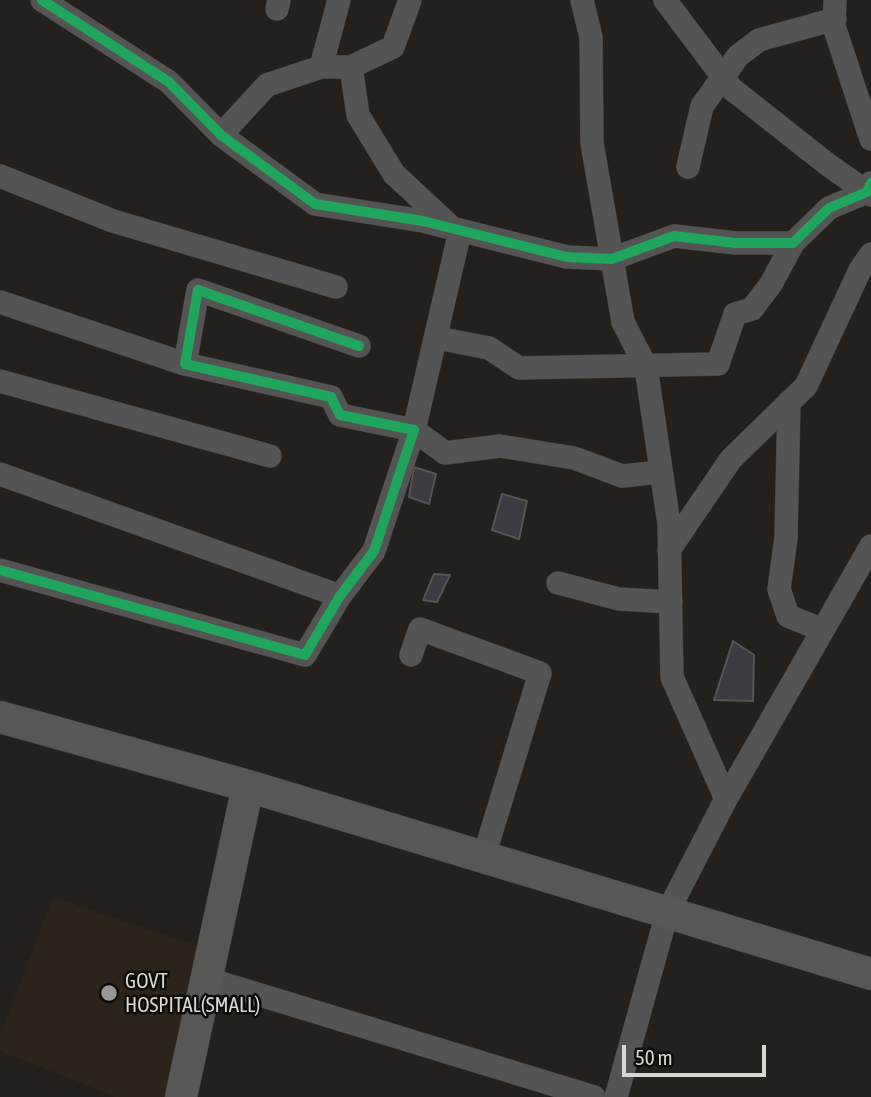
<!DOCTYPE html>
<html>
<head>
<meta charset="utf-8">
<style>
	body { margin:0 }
	#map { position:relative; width:871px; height:1097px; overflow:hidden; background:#23201d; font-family:"Asap Condensed",sans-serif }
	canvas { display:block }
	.scale { position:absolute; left:622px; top:1045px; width:144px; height:32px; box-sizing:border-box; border:4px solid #d9d6d2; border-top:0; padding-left:9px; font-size:21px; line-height:24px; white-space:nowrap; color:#d9d6d2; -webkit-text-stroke:5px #0d0b08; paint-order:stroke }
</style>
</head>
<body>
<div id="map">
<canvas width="871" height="1097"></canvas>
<div class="scale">50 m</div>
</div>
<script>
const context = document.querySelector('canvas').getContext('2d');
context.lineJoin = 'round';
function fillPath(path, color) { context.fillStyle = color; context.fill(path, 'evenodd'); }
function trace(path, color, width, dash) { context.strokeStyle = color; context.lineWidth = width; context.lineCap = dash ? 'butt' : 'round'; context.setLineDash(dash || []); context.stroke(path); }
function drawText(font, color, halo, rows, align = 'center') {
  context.font = font + ' "Asap Condensed",sans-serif'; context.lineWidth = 5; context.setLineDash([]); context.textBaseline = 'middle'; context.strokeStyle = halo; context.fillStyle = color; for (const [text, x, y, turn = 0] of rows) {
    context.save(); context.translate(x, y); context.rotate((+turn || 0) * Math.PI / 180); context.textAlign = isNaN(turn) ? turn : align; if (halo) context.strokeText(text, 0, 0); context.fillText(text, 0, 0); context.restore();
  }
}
fillPath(new Path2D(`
	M53,897L210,950L180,1097H116L0,1051V1036Z`), '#2c241a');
const building = new Path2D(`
	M414,467L436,474L429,504L409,497Z
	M502,494L527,501L519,539L492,530Z
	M434,574L450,575L437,602L423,600Z
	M733,641L754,655L753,701L714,700Z`);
fillPath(building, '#3e3a41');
trace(building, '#555353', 2);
const street = new Path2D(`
	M42,0L169,82L221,135L315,204L423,221L567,257L612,259L674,236L736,243H793L829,208L867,192L871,183
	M582,0L591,37L592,143L623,322L646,367L669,524L672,677L726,799
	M665,0L732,89L827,164L871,195
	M835,0L834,26L871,139
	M277,9L279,0
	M321,67L339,0
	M351,67L358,115L394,174L450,226
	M221,135L267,85L321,67H351L393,47L410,0
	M688,167L702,106L738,56L759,40L835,19
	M0,176L113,221L336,287
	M460,231L414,430L445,453L500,446L574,458L622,476L661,472
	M0,302L185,364
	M437,338L489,348L519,368L718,364L735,314L752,309L771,284L793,243
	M0,381L270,456
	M789,402L786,538L779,589L788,616L823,630
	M0,474L340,596
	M669,550L731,459L806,386L860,270L871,254
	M0,570L305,655L340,596L374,551L414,430L340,415L331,397L185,364L198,290L359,346
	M558,583L619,599L671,602
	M411,655L420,629L540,673L484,856
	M208,979L594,1097
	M616,1097L667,913L726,799L871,546`);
const secondary = new Path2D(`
	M0,717L248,786L871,974
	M181,1097L248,786`);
trace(street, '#3f3d3b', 24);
trace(secondary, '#3f3d3b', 33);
trace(street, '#555454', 23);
trace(secondary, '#595656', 32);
trace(new Path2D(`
	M42,0L169,82L221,135L315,204L423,221L567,257L612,259L674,236L736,243H793L829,208L867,192L871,183
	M0,570L305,655L340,596L374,551L414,430L340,415L331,397L185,364L198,290L359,346`), '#20a55d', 10);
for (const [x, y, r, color] of [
	[109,993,9,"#999693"]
]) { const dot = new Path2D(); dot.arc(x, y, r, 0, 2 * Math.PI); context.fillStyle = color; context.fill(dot); trace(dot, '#0d0b08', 2.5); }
drawText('21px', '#d9d6d2', '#0d0b08', [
	["GOVT",125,981],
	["HOSPITAL(SMALL)",125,1005]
], 'left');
</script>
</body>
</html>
